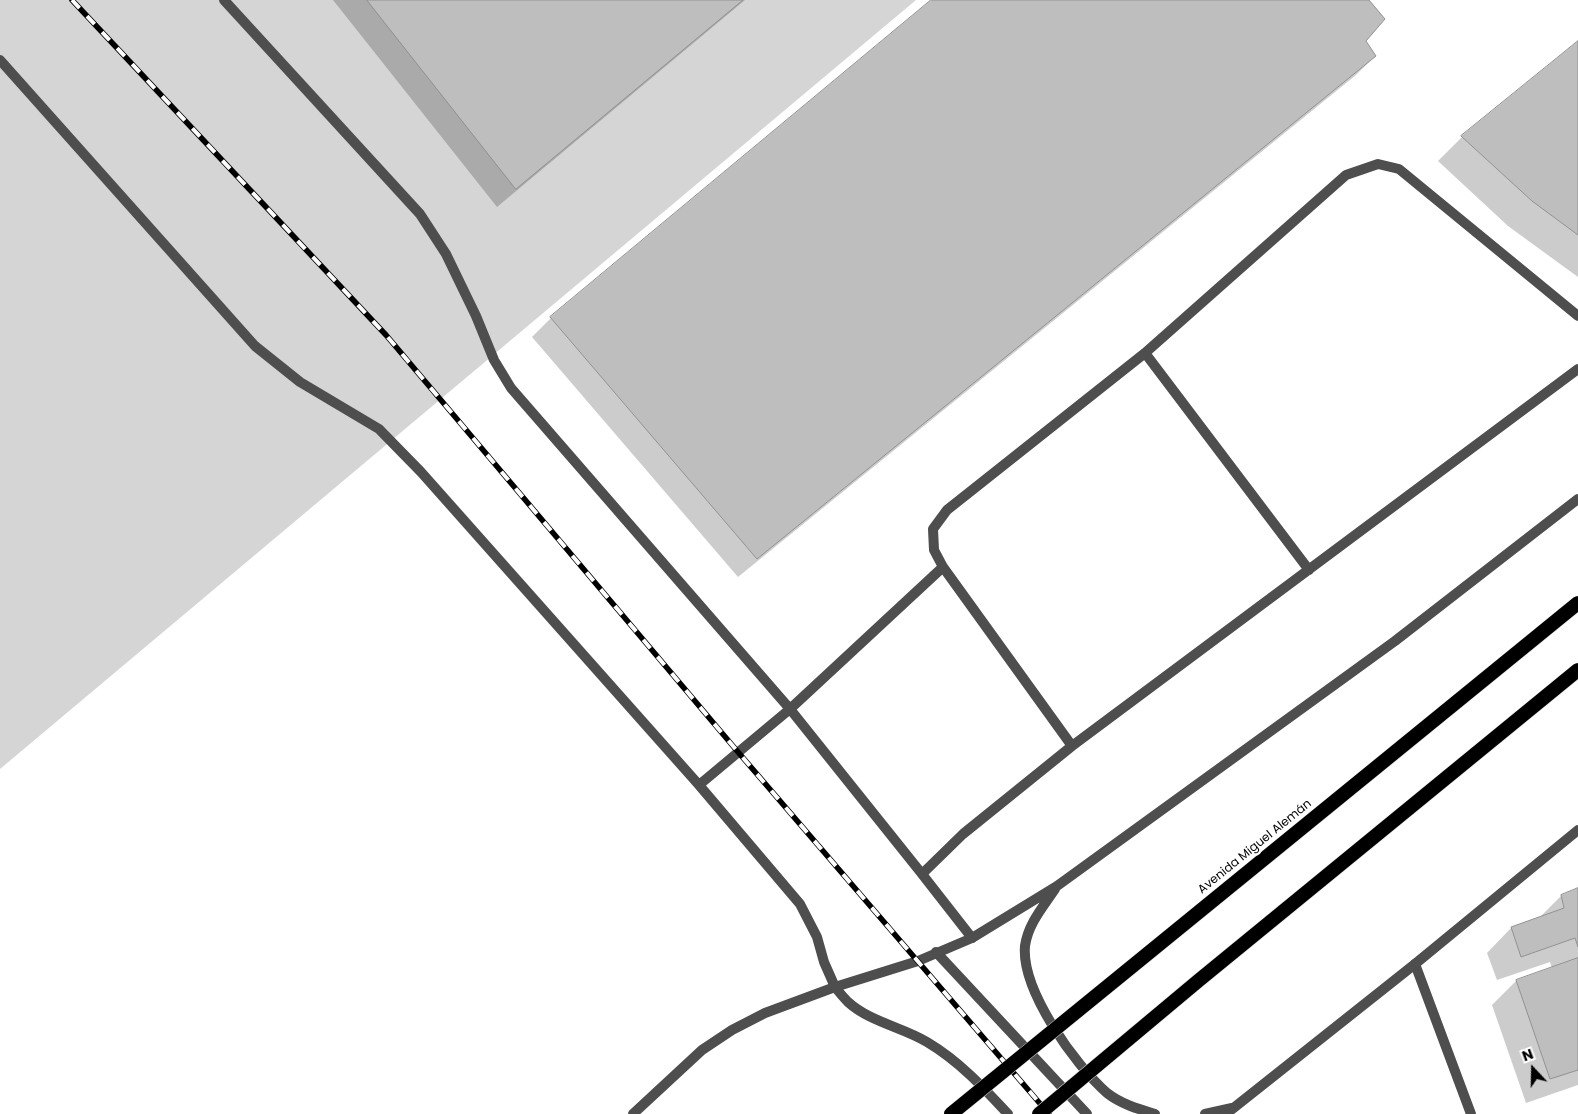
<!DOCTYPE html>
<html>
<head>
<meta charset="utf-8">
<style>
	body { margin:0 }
	#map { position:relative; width:1578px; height:1114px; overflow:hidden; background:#fff; font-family:Poppins,sans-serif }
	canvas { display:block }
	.north { position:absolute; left:1508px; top:1044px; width:50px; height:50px; -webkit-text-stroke:4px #fff; paint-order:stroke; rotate:339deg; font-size:14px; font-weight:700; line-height:20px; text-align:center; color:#000 }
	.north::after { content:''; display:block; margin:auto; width:18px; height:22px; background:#000; clip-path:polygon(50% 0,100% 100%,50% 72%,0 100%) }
</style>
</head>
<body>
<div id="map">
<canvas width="1578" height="1114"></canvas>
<div class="north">N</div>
</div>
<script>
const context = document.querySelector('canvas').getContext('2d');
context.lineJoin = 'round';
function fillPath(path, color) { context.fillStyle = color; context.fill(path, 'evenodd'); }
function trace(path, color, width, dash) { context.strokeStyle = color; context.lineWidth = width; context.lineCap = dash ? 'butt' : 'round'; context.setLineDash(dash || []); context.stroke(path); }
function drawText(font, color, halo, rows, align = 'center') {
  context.font = font + ' Poppins,sans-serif'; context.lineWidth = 4.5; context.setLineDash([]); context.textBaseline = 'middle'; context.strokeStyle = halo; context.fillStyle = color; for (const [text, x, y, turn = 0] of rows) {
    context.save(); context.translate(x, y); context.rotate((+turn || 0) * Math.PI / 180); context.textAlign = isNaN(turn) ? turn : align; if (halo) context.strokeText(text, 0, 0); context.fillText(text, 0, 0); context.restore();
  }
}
fillPath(new Path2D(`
	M0,0H916L0,769Z`), '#d5d5d5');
fillPath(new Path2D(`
	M333,0H745L497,207Z
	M933,0H1368L1365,41L1375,56L1356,75L738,577L532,337L551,318Z
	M1578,43V277L1508,226L1438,161L1462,137Z
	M1578,889V1085L1526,1103L1492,1005L1516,981L1552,968L1550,962L1497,980L1487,953L1511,928L1538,919L1561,896Z`), '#0003');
const building = new Path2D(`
	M367,0H743L516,189Z
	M931,0H1369L1385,19L1366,41L1376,56L757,559L550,317Z
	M1578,41V235L1532,201L1461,136Z
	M1578,888V947L1575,938L1521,957L1511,927L1564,908L1561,895Z
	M1578,958V1070L1550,1079L1516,980Z`);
fillPath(building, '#bebebe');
trace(building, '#929292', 1);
trace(new Path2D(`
	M224,0L420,214L446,254L476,316L494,360L511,388L790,709L922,874
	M0,60L255,346L300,382L379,429L421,472L699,785L800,904L817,937L824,962L835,987
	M1145,353L1309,570
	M1072,746L943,567L934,550L933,529L947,510L1145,353L1346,175L1378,164L1399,169L1578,316
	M699,785L790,709L943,567
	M972,938L922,874L963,834L1072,746L1578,369`), '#4e4e4e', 10);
trace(new Path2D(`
	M936,952L1087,1114
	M1415,964L1471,1114`), '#4e4e4e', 10);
trace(new Path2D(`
	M1055,889C1043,907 1028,924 1025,946C1021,990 1075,1065 1107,1093C1121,1104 1138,1109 1155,1114
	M835,987C839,992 843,997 848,1002C870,1022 902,1027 927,1042C959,1061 983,1087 1008,1114
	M633,1114L702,1050L732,1030L765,1013L835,987L918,961L972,938L1057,886L1395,641L1578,499
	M1205,1114L1232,1108
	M1226,1114L1415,964L1578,830`), '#4e4e4e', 10);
const rail = new Path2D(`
	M72,0L386,335L738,752L1049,1114`);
trace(rail, '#000', 5.5);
trace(rail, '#fff', 4, [11]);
const trunkBridge = new Path2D(`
	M951,1114L1578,603
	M1039,1114L1198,981L1578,670`);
trace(trunkBridge, '#dbdbdb', 15, []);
trace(trunkBridge, '#000', 14);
drawText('12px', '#000', '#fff', [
	["Avenida Miguel Alemán",1255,847,-39]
]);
</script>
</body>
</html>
